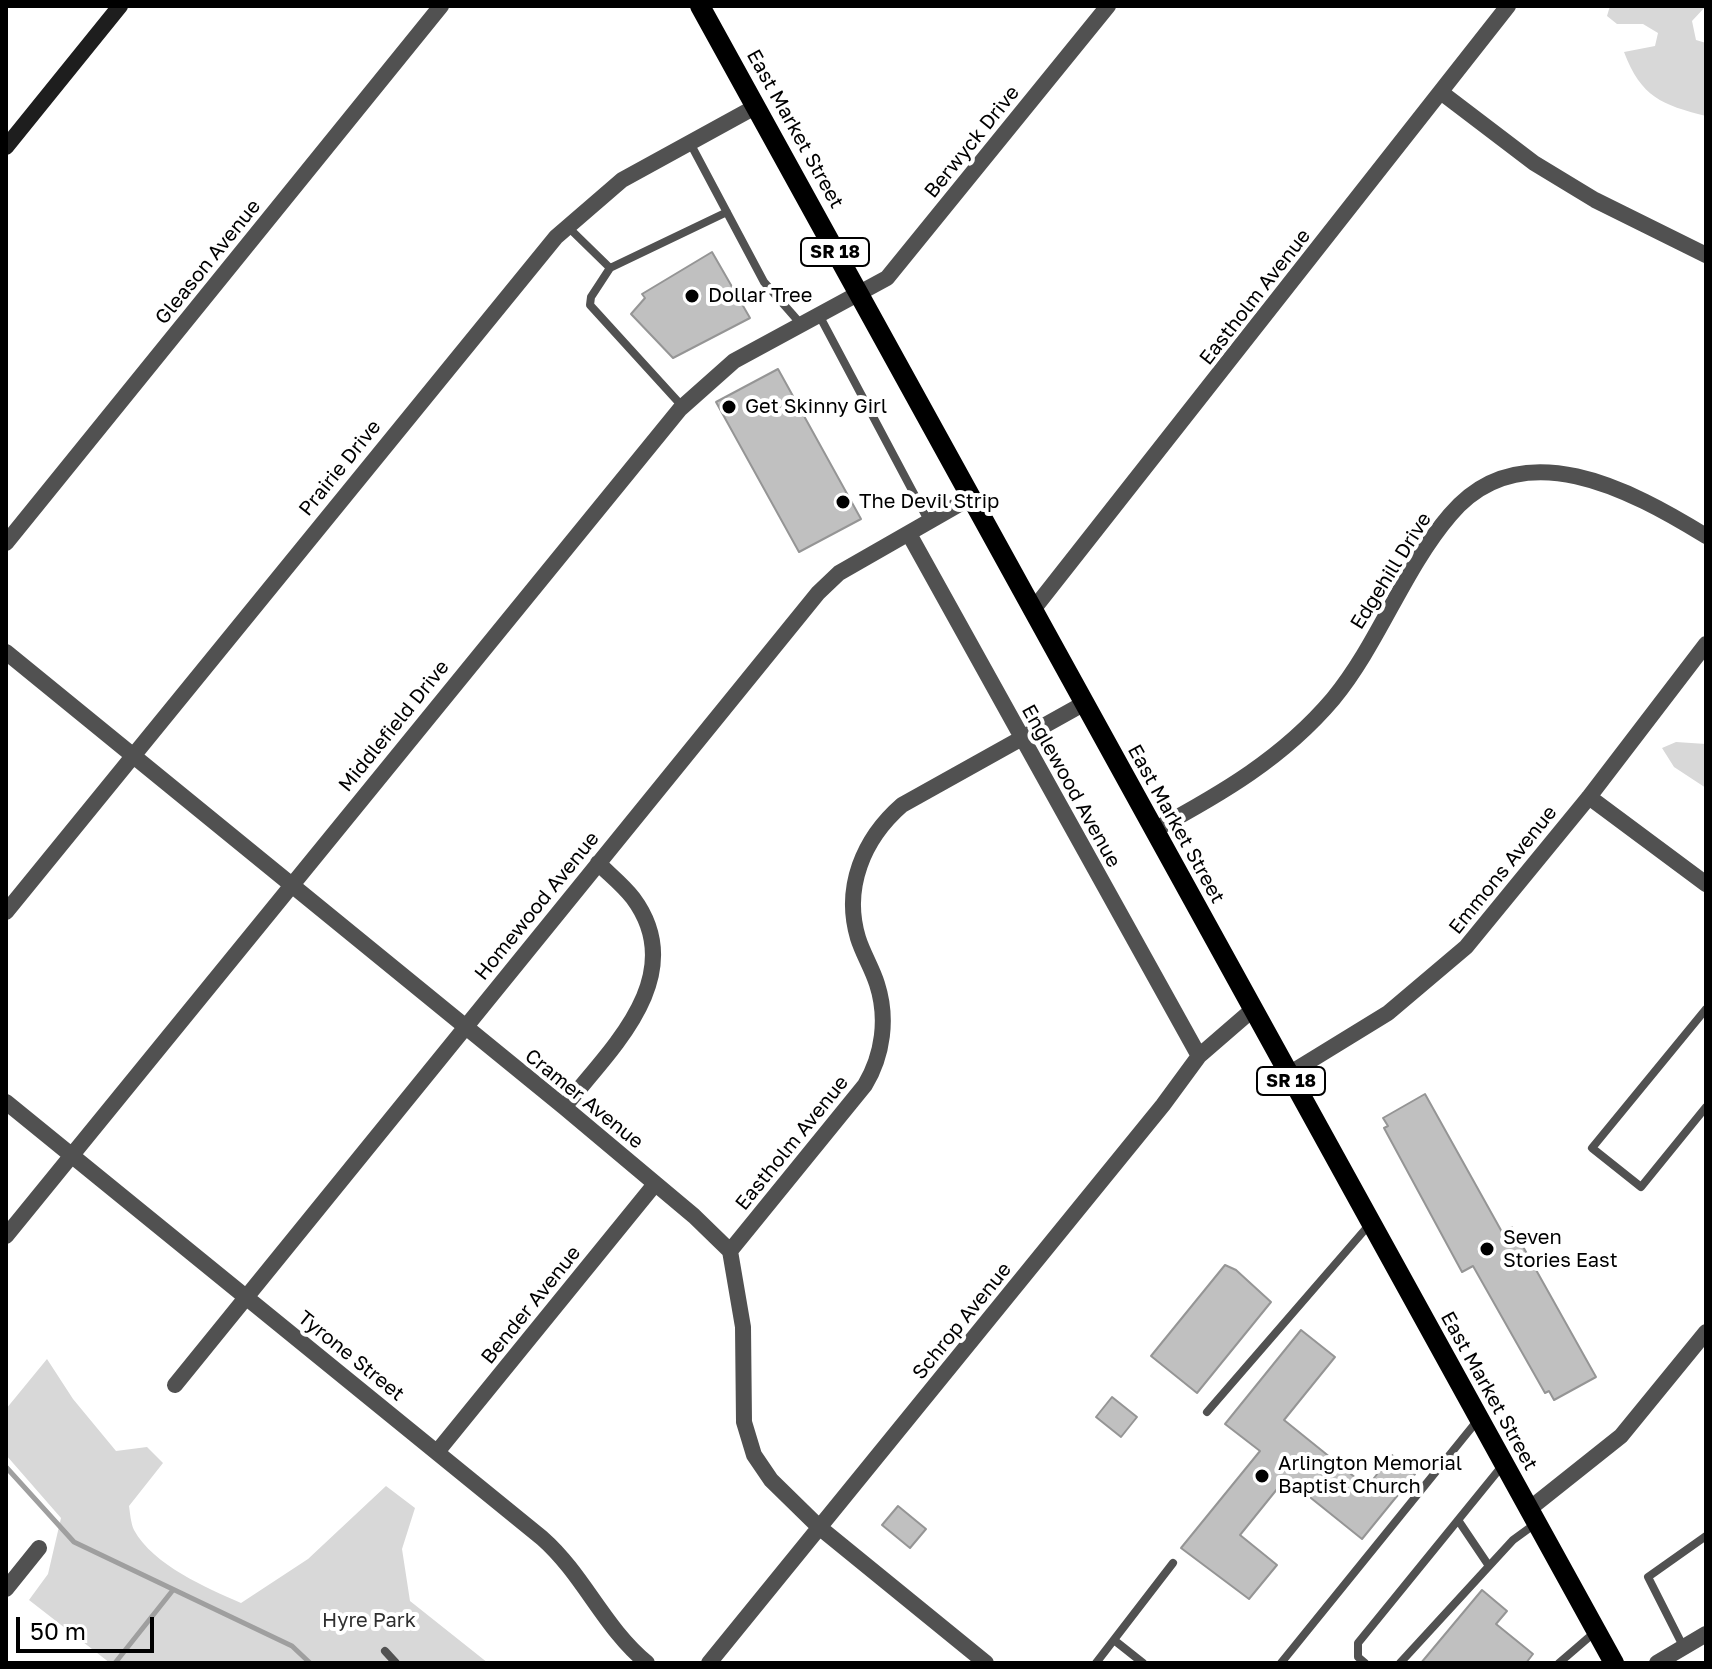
<!DOCTYPE html>
<html>
<head>
<meta charset="utf-8">
<style>
	body { margin:0 }
	#map { position:relative; width:1712px; height:1669px; overflow:hidden; background:#fff; font-family:"Golos Text",sans-serif }
	canvas { display:block }
	.frame { position:absolute; inset:0; border:8px solid #000; pointer-events:none }
	.scale { position:absolute; left:16px; top:1617px; width:138px; height:36px; box-sizing:border-box; border:4px solid #000; border-top:0; padding-left:10px; font-size:24px; line-height:28px; white-space:nowrap; color:#000; -webkit-text-stroke:6px #fff; paint-order:stroke }
</style>
</head>
<body>
<div id="map">
<canvas width="1712" height="1669"></canvas>
<div class="frame"></div>
<div class="scale">50 m</div>
</div>
<script>
const context = document.querySelector('canvas').getContext('2d');
context.lineJoin = 'round';
function fillPath(path, color) { context.fillStyle = color; context.fill(path, 'evenodd'); }
function trace(path, color, width, dash) { context.strokeStyle = color; context.lineWidth = width; context.lineCap = dash ? 'butt' : 'round'; context.setLineDash(dash || []); context.stroke(path); }
function drawText(font, color, halo, rows, align = 'center') {
  context.font = font + ' "Golos Text",sans-serif'; context.lineWidth = 8; context.setLineDash([]); context.textBaseline = 'middle'; context.strokeStyle = halo; context.fillStyle = color; for (const [text, x, y, turn = 0] of rows) {
    context.save(); context.translate(x, y); context.rotate((+turn || 0) * Math.PI / 180); context.textAlign = isNaN(turn) ? turn : align; if (halo) context.strokeText(text, 0, 0); context.fillText(text, 0, 0); context.restore();
  }
}
fillPath(new Path2D(`
	M1610,6H1706L1692,21L1696,40L1706,43V116C1662,105 1641,97 1624,52L1655,46L1658,33L1643,24H1617L1607,16Z
	M1676,742L1706,744V788L1674,767L1662,748Z
	M47,1359L73,1399L116,1451L147,1447L163,1463L129,1506C130,1513 131,1524 134,1530C153,1565 207,1588 241,1603L308,1559L386,1486L415,1508L402,1549L410,1601L488,1663H110L29,1600L48,1574L61,1518L6,1455V1409Z`), '#d8d8d8');
trace(new Path2D(`
	M6,1467L74,1542L292,1646L310,1663
	M115,1663L173,1590`), '#9f9f9f', 5);
const building = new Path2D(`
	M712,252L750,318L673,358L631,314L645,298L642,294Z
	M778,369L861,519L799,552L716,402Z
	M1425,1094L1502,1232L1512,1227L1596,1377L1554,1400L1549,1391L1545,1393L1473,1266L1462,1272L1384,1128L1388,1126L1383,1118Z
	M1225,1265L1236,1270L1271,1302L1197,1393L1151,1356Z
	M1301,1330L1335,1357L1284,1420L1367,1487L1392,1455L1415,1474L1362,1539L1286,1478L1240,1535L1277,1565L1249,1599L1181,1548L1260,1451L1225,1424Z
	M1112,1397L1137,1417L1121,1437L1096,1417Z
	M898,1506L926,1529L910,1548L882,1525Z
	M1482,1590L1507,1611L1496,1624L1533,1654L1526,1663H1421Z`);
fillPath(building, '#c0c0c0');
trace(building, '#959595', 2);
trace(new Path2D(`
	M689,141L764,282L800,323
	M568,227L610,268L727,212
	M610,268L591,297L590,305L682,406
	M819,315L929,522
	M1706,1009L1592,1148L1641,1187L1706,1107
	M1207,1412L1369,1225
	M1458,1520L1489,1566
	M1114,1640L1143,1663
	M1683,1646L1648,1577L1706,1536
	M385,1651L396,1663
	M1096,1663L1173,1563
	M1281,1663L1477,1421
	M1365,1663L1358,1657V1643L1502,1466
	M1400,1663L1513,1540L1535,1524
	M1559,1663L1595,1632`), '#515151', 8);
trace(new Path2D(`
	M1442,93L1534,163L1595,200L1706,255
	M909,534L1199,1056
	M6,543L441,6
	M1032,611L1508,6
	M6,652L564,1107L694,1216L730,1251L743,1327L744,1422L754,1455L771,1480L819,1527L986,1663
	M1589,797L1706,884
	M1154,830C1221,794 1283,758 1333,699C1379,643 1403,570 1450,515C1521,430 1631,490 1706,536
	M6,912L556,237L622,180L755,107
	M1287,1075L1388,1013L1466,947L1589,797L1706,644
	M6,1102L542,1538C584,1575 604,1628 647,1663
	M564,1107C610,1050 691,976 633,898C623,885 609,874 598,863
	M6,1236L680,409L734,361L887,278L1108,6
	M730,1251L865,1085C883,1055 888,1018 877,984C872,968 863,954 858,938C843,888 863,839 902,805L1083,704
	M175,1385L818,593L839,573L970,498
	M437,1452L655,1184
	M1528,1510L1621,1436L1706,1332
	M6,1589L39,1548
	M709,1663L1163,1105L1199,1056L1251,1011
	M1657,1663L1706,1634`), '#515151', 16);
trace(new Path2D(`
	M6,147L120,6`), '#1e1e1e', 16);
trace(new Path2D(`
	M700,6L1614,1663`), '#000', 20);
for (const [x, y, r, color] of [
	[692,296,8,"#000"],
	[729,407,8,"#000"],
	[843,502,8,"#000"],
	[1487,1249,8,"#000"],
	[1262,1476,8,"#000"]
]) { const dot = new Path2D(); dot.arc(x, y, r, 0, 2 * Math.PI); context.fillStyle = color; context.fill(dot); trace(dot, '#fff', 3); }
for (const [x, y, w] of [
	[835,252,68],
	[1291,1081,68]
]) { const box = new Path2D(); box.roundRect(x - w / 2, y - 14, w, 28, 6); context.fillStyle = '#fff'; context.fill(box); trace(box, '#000', 2); }
drawText('bold 18px', '#000', null, [
	["SR 18",835,252],
	["SR 18",1291,1081]
]);
drawText('20px', '#000', '#fff', [
	["East Market Street",795,129,61],
	["Berwyck Drive",972,142,-51],
	["Gleason Avenue",208,262,-51],
	["Eastholm Avenue",1255,297,-52],
	["Prairie Drive",340,468,-51],
	["Edgehill Drive",1391,571,-58],
	["Middlefield Drive",394,726,-51],
	["Englewood Avenue",1071,786,61],
	["East Market Street",1176,824,61],
	["Emmons Avenue",1503,870,-51],
	["Homewood Avenue",537,906,-51],
	["Cramer Avenue",584,1099,39],
	["Eastholm Avenue",792,1143,-51],
	["Bender Avenue",531,1305,-51],
	["Schrop Avenue",962,1321,-51],
	["Tyrone Street",351,1356,39],
	["East Market Street",1489,1391,61]
]);
drawText('20px', '#000', '#fff', [
	["Dollar Tree",708,296],
	["Get Skinny Girl",745,407],
	["The Devil Strip",859,502],
	["Seven",1503,1238],
	["Stories East",1503,1261],
	["Arlington Memorial",1278,1464],
	["Baptist Church",1278,1487]
], 'left');
drawText('20px', '#2f2f2f', '#fff', [
	["Hyre Park",369,1621]
]);
</script>
</body>
</html>
